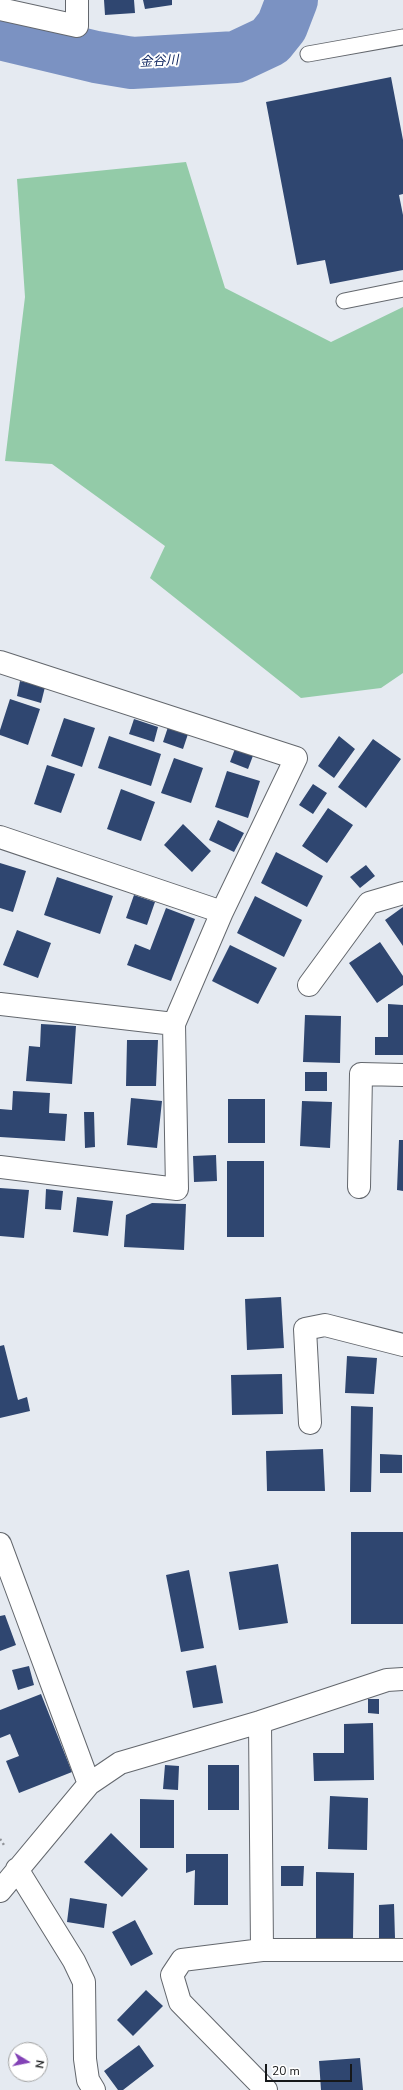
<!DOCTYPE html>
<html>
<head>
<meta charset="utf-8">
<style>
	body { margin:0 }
	#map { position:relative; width:403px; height:2090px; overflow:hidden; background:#e5eaf1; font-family:"Nunito Sans",sans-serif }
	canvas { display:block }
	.north { position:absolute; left:8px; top:2042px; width:40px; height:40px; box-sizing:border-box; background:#fff; border:1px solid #a2a3a3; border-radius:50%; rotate:100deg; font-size:11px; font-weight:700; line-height:16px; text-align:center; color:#16181a }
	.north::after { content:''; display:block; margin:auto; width:14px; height:18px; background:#8342b6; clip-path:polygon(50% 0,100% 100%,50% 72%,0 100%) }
	.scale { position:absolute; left:265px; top:2064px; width:87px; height:18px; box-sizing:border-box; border:2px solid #16181a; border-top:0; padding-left:5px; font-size:12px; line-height:14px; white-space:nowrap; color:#16181a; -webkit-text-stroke:3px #fff; paint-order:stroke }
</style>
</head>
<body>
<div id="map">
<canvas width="403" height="2090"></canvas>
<div class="north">N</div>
<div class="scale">20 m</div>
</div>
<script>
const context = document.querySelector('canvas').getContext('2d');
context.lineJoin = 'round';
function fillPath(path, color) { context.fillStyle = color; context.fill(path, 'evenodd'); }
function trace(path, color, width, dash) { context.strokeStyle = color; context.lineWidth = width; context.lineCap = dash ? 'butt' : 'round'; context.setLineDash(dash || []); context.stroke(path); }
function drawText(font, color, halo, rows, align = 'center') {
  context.font = font + ' "Nunito Sans","Noto Sans JP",sans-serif'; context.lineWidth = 4; context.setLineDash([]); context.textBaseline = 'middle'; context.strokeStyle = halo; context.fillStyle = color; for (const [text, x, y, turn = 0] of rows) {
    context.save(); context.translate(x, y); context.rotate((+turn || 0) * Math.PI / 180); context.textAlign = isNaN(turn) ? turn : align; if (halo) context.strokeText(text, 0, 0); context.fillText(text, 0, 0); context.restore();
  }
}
fillPath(new Path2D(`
	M186,162L225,288L331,342L403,307V673L381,688L301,698L150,578L165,546L52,464L5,461L25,297L17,179Z`), '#93cba8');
trace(new Path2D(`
	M0,34L96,57L132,63L236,57L270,41L282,26L292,0`), '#7b92c2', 52);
fillPath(new Path2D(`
	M104,0H134L135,13L105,15Z
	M143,0H172V5L145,9Z
	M391,77L403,140V194L399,195L403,215V270L330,284L325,260L297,265L266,102Z
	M20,681L45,687L41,703L17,696Z
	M10,699L40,709L28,745L0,735V730Z
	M64,718L95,728L82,767L51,756Z
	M134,719L158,727L154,742L129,734Z
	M168,727L188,734L183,749L163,742Z
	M109,736L161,754L151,786L98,768Z
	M339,736L355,749L334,778L318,766Z
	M373,739L401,759L366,808L338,787Z
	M236,746L254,753L248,769L230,762Z
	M174,758L203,768L191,803L161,793Z
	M47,765L75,774L61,813L34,804Z
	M227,771L260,781L248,818L215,807Z
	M313,784L327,793L313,814L299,805Z
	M121,789L155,802L141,841L107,829Z
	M328,808L353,825L327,863L302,846Z
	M218,820L244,833L234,852L209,840Z
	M183,824L211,851L192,872L164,845Z
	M276,852L323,876L307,907L261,883Z
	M0,863L26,871L13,912L0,908Z
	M366,865L375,876L360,888L350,877Z
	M57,877L113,896L100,934L44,915Z
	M134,895L155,902L147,925L126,918Z
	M255,896L302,920L284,957L237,933Z
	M403,907V946L385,920Z
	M166,908L195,919L171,981L127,965L135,944L150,950Z
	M17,930L51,943L38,978L3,965Z
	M380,942L403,976V985L377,1003L349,963Z
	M230,945L277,968L258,1004L212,981Z
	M388,1004L403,1005V1055H375V1037H388Z
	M305,1015L341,1016L340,1063L303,1062Z
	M41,1024L76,1026L72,1084L26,1081L29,1046L40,1047Z
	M127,1040H158L156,1086H126Z
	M305,1072H327V1091H305Z
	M13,1091L50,1093L49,1113L67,1114L65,1141L0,1137V1109L12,1110Z
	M131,1098L162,1101L157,1148L127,1145Z
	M228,1099H265V1143H228Z
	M302,1101L332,1102L330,1148L300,1146Z
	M84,1112H94L95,1147L85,1148Z
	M399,1140H403V1191L397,1190Z
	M216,1155L217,1181L194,1182L193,1156Z
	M227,1161H264V1237H227Z
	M0,1188L29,1190L24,1238L0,1236Z
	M46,1189L63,1191L61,1210L45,1209Z
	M77,1197L113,1201L108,1236L73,1232Z
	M152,1203L186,1204L184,1250L124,1247L126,1215Z
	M281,1297L284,1348L247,1350L245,1299Z
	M4,1345L18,1400L27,1397L30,1411L0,1418V1346Z
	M347,1356L377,1358L374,1394L345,1393Z
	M282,1374L283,1414L232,1415L231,1375Z
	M351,1406L373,1407L371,1492H350Z
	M323,1449L325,1491H267L266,1451Z
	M380,1454L402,1455V1473H380Z
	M351,1532H403V1624H351Z
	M278,1564L288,1623L239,1630L229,1572Z
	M189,1570L204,1648L181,1652L166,1575Z
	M5,1615L16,1645L0,1651V1616Z
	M216,1665L223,1703L193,1708L186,1671Z
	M29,1666L34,1685L18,1690L12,1670Z
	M41,1694L72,1772L19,1793L6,1761L19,1756L10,1734L0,1738V1710Z
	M368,1699H379V1714L368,1713Z
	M373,1723L374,1780L314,1781L313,1753H344V1724Z
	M165,1765L179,1766L178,1790L163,1789Z
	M208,1765H239V1810H208Z
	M330,1796L368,1798L367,1850L328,1849Z
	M140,1799L174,1800V1848H140Z
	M111,1833L148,1869L122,1897L84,1862Z
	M186,1854H228V1905H194L195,1870L186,1873Z
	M281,1866H304L303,1886H281Z
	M316,1872L354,1873L353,1938H316Z
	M70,1898L107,1904L104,1928L67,1922Z
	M394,1904L395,1938H379V1905Z
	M135,1920L153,1954L131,1966L112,1932Z
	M146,1990L163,2006L133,2036L117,2020Z
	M139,2045L154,2066L123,2090H118L104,2071Z
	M360,2058L363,2090H321L319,2061Z`), '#2f4670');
const service = new Path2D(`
	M308,54L403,37
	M344,301L403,289`);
const minor = new Path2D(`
	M0,9L77,26V0
	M0,662L296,758L222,912L174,1024L177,1189L0,1167
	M0,837L222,912
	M309,985L369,903L403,893
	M0,1004L174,1024
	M359,1187L361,1074L403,1075
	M310,1423L305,1329L325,1325L403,1345
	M0,1544L89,1784
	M260,1722L262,1950
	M17,1869L74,1961L84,1982L85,2059L88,2080L94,2090
	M0,1891L89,1784L120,1763L260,1722L387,1680L403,1679
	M266,2090L180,2002L172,1975L182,1960L262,1950H403`);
trace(service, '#63676d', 17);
trace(minor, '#63676d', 24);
trace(new Path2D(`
	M0,1839L4,1845`), '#909398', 2.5, [2, 3]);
trace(service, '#fff', 15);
trace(minor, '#fff', 22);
drawText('italic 13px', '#0f2660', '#fff', [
	["金谷川",159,62,-3]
]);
</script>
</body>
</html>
